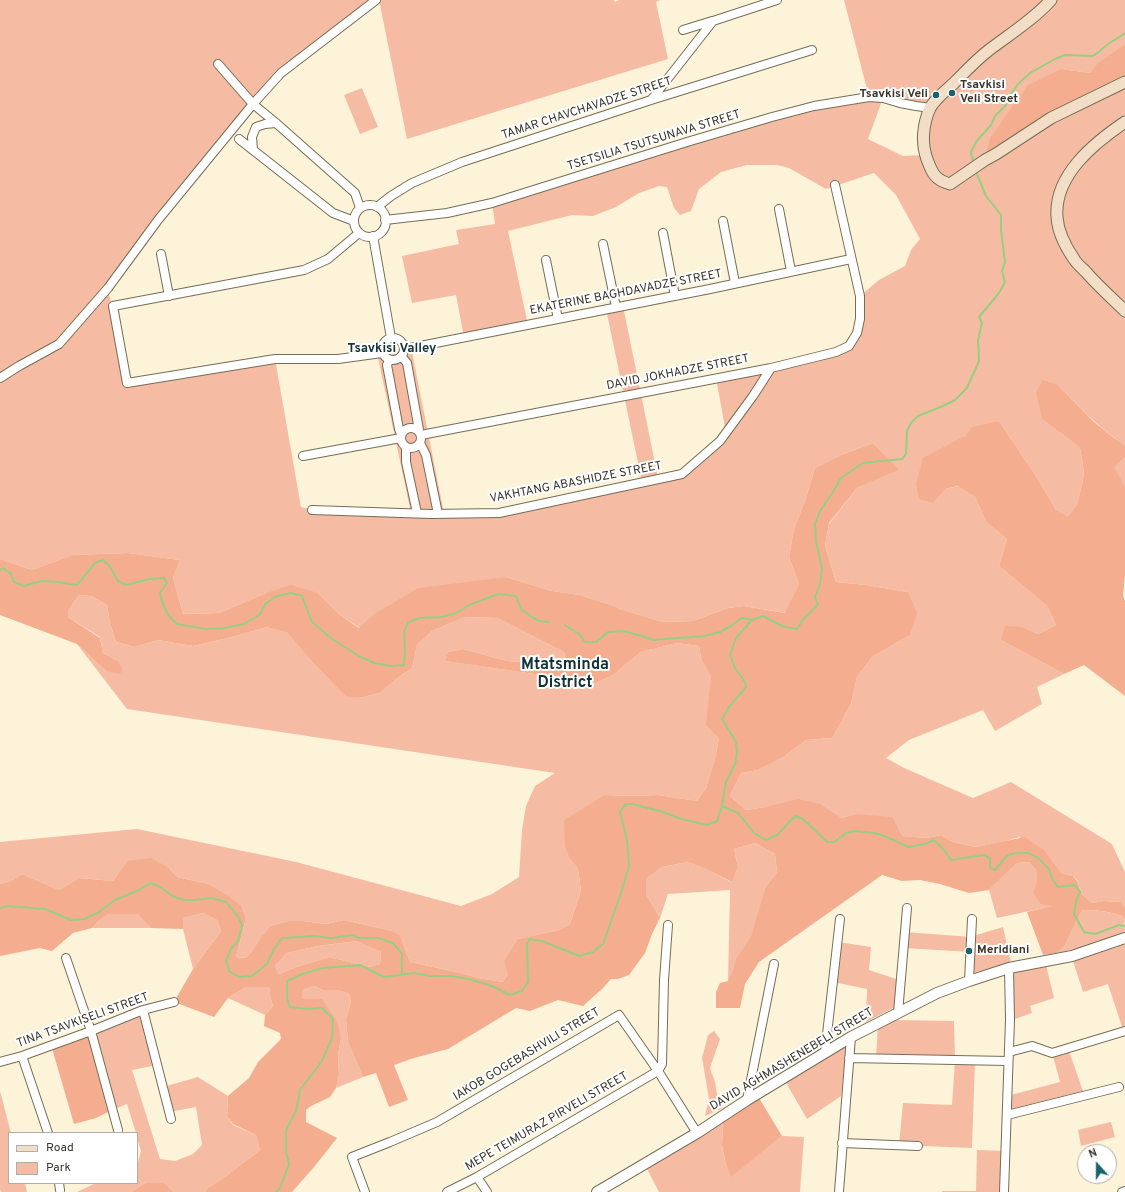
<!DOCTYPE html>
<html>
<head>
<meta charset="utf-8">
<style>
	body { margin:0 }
	#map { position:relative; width:1125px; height:1192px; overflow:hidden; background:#fcf3d8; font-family:Overpass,sans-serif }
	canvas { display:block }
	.legend { position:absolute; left:8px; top:1132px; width:130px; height:52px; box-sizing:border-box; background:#fff; border:1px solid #b0aeaa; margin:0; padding:5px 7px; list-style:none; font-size:12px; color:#39352b }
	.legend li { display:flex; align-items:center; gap:8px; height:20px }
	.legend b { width:20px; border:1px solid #b0aeaa }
	.north { position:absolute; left:1077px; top:1144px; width:40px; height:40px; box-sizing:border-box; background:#fff; border:1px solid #b0aeaa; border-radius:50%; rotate:339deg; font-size:11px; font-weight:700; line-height:16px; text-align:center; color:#39352b }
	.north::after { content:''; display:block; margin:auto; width:14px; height:18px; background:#17646d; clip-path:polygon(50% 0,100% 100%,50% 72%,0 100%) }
</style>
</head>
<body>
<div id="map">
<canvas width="1125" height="1192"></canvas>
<ul class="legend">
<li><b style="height:5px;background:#f2dec6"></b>Road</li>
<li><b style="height:11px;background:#f6bca3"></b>Park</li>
</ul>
<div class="north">N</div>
</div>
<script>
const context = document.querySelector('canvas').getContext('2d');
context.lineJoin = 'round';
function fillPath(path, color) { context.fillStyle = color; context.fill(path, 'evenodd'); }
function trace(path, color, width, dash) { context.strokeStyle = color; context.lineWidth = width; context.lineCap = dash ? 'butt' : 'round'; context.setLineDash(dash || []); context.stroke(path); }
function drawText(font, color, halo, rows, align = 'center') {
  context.font = font + ' Overpass,sans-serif'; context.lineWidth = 4; context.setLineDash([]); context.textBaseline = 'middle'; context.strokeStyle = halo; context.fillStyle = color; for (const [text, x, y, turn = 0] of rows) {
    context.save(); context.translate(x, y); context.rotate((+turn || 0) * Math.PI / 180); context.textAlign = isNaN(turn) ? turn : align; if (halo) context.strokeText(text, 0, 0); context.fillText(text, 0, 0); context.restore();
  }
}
fillPath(new Path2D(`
	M0,0H376L281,73L108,288L127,383L275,359L301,507L312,510L411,513L377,353L385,357L405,349L411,347L444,513H499L642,482L606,309L623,306L658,478L682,474L726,433L716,378L836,353L857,333L860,296L879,280L905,266L911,250L920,239L896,195L874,173L826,189L789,168L777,165H747L721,172L699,189L691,211L680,215L674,208L667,187L659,186L639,193L616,207L593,216L572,215L508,231L528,325L464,337L456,295L412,303L402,256L459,244L456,230L495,224L492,203L772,117L869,97L844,0H1125V44L1099,63L1090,73L1061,69L1125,82V445C1099,429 1079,406 1058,385L1042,419L1080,448L1084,472L1082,485L1077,504L1068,518L1056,510L1038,479L999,421L966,435L947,446L945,489L959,486L975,497L987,523L1007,539L999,566L1047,606L1056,625L1038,634L1023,627L1001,640L1064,674L1037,687L1042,704L995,731L983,710L909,740L886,758L904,768L973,798L1011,782L1112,844L1125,872V907L1121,902L1105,901L1092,903L1082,894L1077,880L1073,876L1061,873L1019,837L1003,842L976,847L953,842L941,835L927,838L901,836L855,814L842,818L821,804L766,807L746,810L730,796L741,773L758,770L782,758L806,740L832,738L851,704L857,677L872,657L910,635L908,592L866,585L836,582L825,546L829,524L857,488L898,470L873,443L841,455L815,468L806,498L794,529L789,557L799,584L786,613L744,606L728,608L693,621L663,622L620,609L614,606L580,595L552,591L506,577L371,616L360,628L340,615L318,593H266L219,613L183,614L173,578L180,560L128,553L74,555L32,570L0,559ZM1025,17L942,93L963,66ZM883,98L931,108L925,155L903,156L868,139Z
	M379,0H614L615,2L619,0H661L656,2L668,59L407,139Z
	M362,88L378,127L360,134L344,95Z
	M1125,457V486L1113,467Z
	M79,595L91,596L107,605L110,623L116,642L135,647L158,640L193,646L232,637L267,627L289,633L312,662L346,695L359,698L380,693L396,679L412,668L417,645L432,631L465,617L497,618L564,652L568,664L507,661L463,649L448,652L446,661L596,683L613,675L641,652L677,643L699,646L701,659L711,677L719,738L715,758L706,788L697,801L658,795L631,796L605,795L570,859L578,869L581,891L570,924L559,930L518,939L508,974L503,982L478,978L457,972L410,962L400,935L392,931L344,920L326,924L303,921H289L270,926L261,937L252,951L246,958L236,957L246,918L242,906L228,895L209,884L177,877L169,868L127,861L113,881L79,878L59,890L22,874L11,881L0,884V842L137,829L296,862L461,906L492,894L519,877L522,830L526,806L535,786L555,773L127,709L77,644L106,671L118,661L103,653L100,637L68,617V611Z
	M755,843L775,854L777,872L765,888L752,937L736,958L733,969L728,982L730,890L668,894L660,918L646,894V879L662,867L688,862L710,871L731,882L738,867L734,849Z
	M1029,862L1037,871V882L1053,906L997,918L989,890L1017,863Z
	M1082,910C1095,910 1111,911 1124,917L1125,933C1100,943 1082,948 1056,953L1064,947Z
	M203,913L217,920L221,931L193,969L183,929V918Z
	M109,914H137L151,928H92L99,921Z
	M1003,927L1011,963L972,973L973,936Z
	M905,932L971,937V952L904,948Z
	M358,941L381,952L380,964L370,967L329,957L296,967L279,974L275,966L287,953L318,946Z
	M838,942L871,947L869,970L899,980L897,1006L866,1022L867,989L833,982Z
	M1125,943V1029L1123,1030L1108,984L1083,992L1073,961Z
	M1046,965L1054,998L1030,1006L1032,1013L1012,1020L1011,970Z
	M270,986V996L273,1006L265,1015L228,998L246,987Z
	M314,986L323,990H337L349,992L351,1002L346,1019L348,1042L363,1077L336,1088L339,1075L338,1055L341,1039L310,999H301L303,990Z
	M143,1010L157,1065L132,1070L160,1159L175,1161L193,1154L202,1145L196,1107L169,1112L163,1087L198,1077L228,1096L227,1116L233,1125L256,1135L260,1150L226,1176L206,1189L205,1192H174L164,1183H145L131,1192H77L96,1183H137V1163L138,1162L141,1151L137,1138V1133H136L127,1104L112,1110L91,1031Z
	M889,1020L954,1021L955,1058L876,1057L878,1025Z
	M714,1031L720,1039L710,1068L715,1082L718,1100L723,1108L705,1116L709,1099L702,1058L708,1035Z
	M847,1043L841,1096L807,1119L785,1081Z
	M1069,1051L1084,1094L1011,1112V1095L1060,1082L1053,1056Z
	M955,1061H975L972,1148L899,1145L903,1103L952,1105Z
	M0,1091L11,1133H9V1183H25L27,1192H1L0,1189Z
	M723,1119L722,1147L726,1165L731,1176L782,1136L804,1137L800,1192H659L646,1167Z
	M1111,1122L1115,1137L1081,1146L1078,1130Z
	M977,1150L1004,1151L1002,1192H942V1191H976Z`), '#f6bca3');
fillPath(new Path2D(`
	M1125,44V82L985,160L990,138L1028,85L1061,69L1090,73L1098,63Z
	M1043,380L1058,385L1094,422L1114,438L1125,445V457L1114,467L1125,486V575L1123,596L1125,601V696L1084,665L1064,674L1001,640L1005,626L1023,627L1038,634L1056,625L1047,606L999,566L1007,539L987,523L975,497L958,486L945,489L933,503L919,499L916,484L923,458L966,435L972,427L999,421L1038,479L1056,510L1068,517L1077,504L1082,485L1084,472L1080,448L1042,419L1036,392Z
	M873,443L899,470L857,488L829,523L825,546L836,582L866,585L908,592L917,613L910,635L872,657L857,677L851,704L832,738L806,740L782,758L758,770L741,773L730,796L746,810L766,807L798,799L821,804L842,818L855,814L892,817L902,836L927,838L941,835L953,842L976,847L1025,837L1044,850L1061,873L1073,876L1077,881L1082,894L1092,903L1104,901L1121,902L1125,907V924L1124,917C1111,911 1096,910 1082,910L1064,947L1056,953L1043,955L1027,912L1052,906L1041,904L1033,893L1037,882V871L1029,862L1017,863L989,890L969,893L940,884L920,880L902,881L882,875L759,962L745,984L740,1008H716V992L720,983L728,981L733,969L736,958L751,937L765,888L777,872L775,854L755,843L734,849L738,867L732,882L710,871L688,862L662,867L646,879V894L660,918L652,934L645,953L629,975L618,979H611L603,988L583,1006L558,1000L530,1011L516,1008L448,1049L414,1058L394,1065L408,1100L389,1107L376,1073L363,1077L348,1042L346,1019L351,1002L349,993L337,990H323L314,986L303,990L302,999H322L337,1021L341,1039L338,1055L339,1075L336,1088L330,1097L311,1106L306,1110V1122L337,1138L314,1167L292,1192H205L206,1189L226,1176L260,1150L256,1135L233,1124L227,1116L228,1096L249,1078L258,1062L281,1039L280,1033L264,1026L265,1015L273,1006L270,996V987H246L228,998L214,1017L174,1002L193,969L221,931L217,920L203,913L183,918V929L151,928L137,914H109L99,921L92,928L73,933L52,951L40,948L0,956V884L11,881L22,874L59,890L79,878L113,881L127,861L151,858L169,868L177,877L209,884L228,895L242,906L246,918L236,957L246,958L252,951L261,937L270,926L289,921H303L326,924L344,920L392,931L400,935L410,962L457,972L478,978L503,982L508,974L504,961L518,939L559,930L570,924L581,891L578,869L570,859L565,846L564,820L605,795L631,796L658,795L697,801L706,788L715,758L719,738L706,725L711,677L701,659L699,646L677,643L641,652L613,675L596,683L445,661L448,652L463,649L507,661L568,664L564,652L497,618L465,617L432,631L417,645L412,668L396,679L380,693L359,698L346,696L312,662L288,633L267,627L232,637L193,646L158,640L135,647L116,642L110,623L107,605L91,596L79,595L68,611V617L100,638L103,653L118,661L123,671L119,674L106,671L77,644L0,615V559L32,570L73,555L128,553L180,560L173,578L183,614L219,613L266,593L291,585L318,593L340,615L359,628L371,616L418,588L506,577L552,591L580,595L614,606L620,609L663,622L693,621L728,608L744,606L785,613L799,584L789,557L794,529L806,498L815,468L841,455ZM357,941L381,952L380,964L370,967L329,957L296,967L279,974L275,966L287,953L318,946Z
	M91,1031L112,1110L96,1118L74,1124L51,1045Z
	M759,1098L782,1136L731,1177L726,1165L722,1146L723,1119Z
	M145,1183H164L174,1192H131Z`), '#f4ae8f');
trace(new Path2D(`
	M974,164L971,152L976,142L991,125L995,116L1006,105L1010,95L1018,84L1030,73L1055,59L1065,55L1092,56C1099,54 1102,48 1108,44C1113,40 1119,38 1125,33
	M0,570L3,568L11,574L14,582L24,586L41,581L57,582L77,585L95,563L103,560L109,565L118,581L126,585L150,579L164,578L167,583L160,593L162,602L168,615L177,624L206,629L225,628L244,624L260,614L265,604L277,596L291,593L302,596L312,622L332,639L359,656L374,663L391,666L404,665L405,650L404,631L408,623L419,618L442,617L456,613L469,605L498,594L516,596L521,609L538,621L549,622
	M565,625L579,634L585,642H596L608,632L623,631L642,636L653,640L704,636L720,632L731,626L742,618L752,620
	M722,806L738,813L754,833L766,840L777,835L795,816L803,819L827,842H834L846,833L854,831L875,833L884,836L909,847L925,844L934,840L944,850L951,860L984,855L990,858V868L995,870L1007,856L1015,853H1029L1038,858L1049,869L1053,880L1058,887L1075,885L1080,892L1076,901L1074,914L1084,932L1095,934L1119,925L1125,926
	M0,908L7,906L45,909L71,920L85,919L99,912L115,900L137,891L151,883L162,888L172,896L184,900H195L212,898L226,902L232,909L239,918L242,926L238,941L231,949L226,961L229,971L239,977L252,976L267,964L274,949L282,938L314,936L331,938L353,935L359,938H378L393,943L402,954V974
	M276,1192L280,1188L289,1164L286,1152V1130L296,1111L300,1090L322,1061L332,1038L333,1019L322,1008L308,1009L290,1007L287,999V981L302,974L323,968L360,965L384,977L414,973L430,976H451L469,979L492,986L510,995L522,991L528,982L527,944L530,939L542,941L579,956L593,952L603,944L621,893L629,866L627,840L620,812L625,804H632L660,811L681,819L707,825L717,821L722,806L726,782L735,764L737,752L736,742L722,719L729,707L746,687L745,682L735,668L730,655L736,638L752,620L763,616L784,627L797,629L804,618L818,605L815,597L820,584L822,568L816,542L815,524L820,511L833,492L841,478L863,463L902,459L906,454L907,431L911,423L918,416L943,406L955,400L967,388L979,361L978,340L982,323L979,317L999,293L1005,282L1002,271L1005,262L1001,230V215L986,196L976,172`), '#97ce84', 2);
const minor = new Path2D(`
	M683,30L712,21
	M218,64L253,104L276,123L355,193L360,208
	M651,100L713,21L777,0
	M239,139L333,213L354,221
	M253,150L252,137L256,127L265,124L276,123
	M354 221a16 16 0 1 1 32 0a16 16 0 1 1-32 0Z
	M377,207L391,196L412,183L462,162L651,100L812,50
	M779,209L791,271
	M385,220L447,213L492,203L687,142L772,117L814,106L869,97L883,98L900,103L916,106L931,108
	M723,221L735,283
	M359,233L328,259L304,270L113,306L127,383L275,359H338L382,353
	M663,233L675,296
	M373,236L391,338
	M603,244L616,307
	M161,254L169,296
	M546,260L558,319
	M382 349a11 11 0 1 1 22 0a11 11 0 1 1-22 0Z
	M405,349L710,289L851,259
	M402,357L407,363L419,430
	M389,360L387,365L399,429L401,434
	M0,378L19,366L59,344L108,288L158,220L253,104L281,73L376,0
	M401 438a10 10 0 1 1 20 0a10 10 0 1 1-20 0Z
	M421,435L771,368L836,352L849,346L857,333L860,319V296L835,185
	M420,443L426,455L438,514
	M406,447V462L417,513
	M303,456L401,438
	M312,510L431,514L499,513L682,474L720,441L753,396L771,368
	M66,958L91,1031L118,1130
	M969,981L972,919
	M143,1010L171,1119
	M898,1013L907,908
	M825,1052L840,919
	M1009,1052L1032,1046L1052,1053L1125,1031
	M22,1056L48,1133
	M849,1058L1008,1061
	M0,1062L22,1056L91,1031L143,1010L174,1002
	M747,1100L774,964
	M1007,1115L1119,1087
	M842,1143L918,1146
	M477,1177L487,1192
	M59,1183L60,1190
	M365,1192L352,1157L390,1142L437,1122L619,1015L658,1071L697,1133
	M447,1192L477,1177L658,1071L662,1064L664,980L668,925
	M839,1192L851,1037
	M1004,1192L1010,1020L1009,968
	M1122,1192L1125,1191`);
const tertiary = new Path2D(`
	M597,1192L697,1133L747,1100L851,1037L937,993L969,981L1009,968L1072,956L1125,938`);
const secondary = new Path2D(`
	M1051,0C1033,20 1010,34 989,50C976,60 965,72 953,84C945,91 935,99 930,108C923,124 921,143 927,159C932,173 935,180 950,184L985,160L996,154L1051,118L1125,82
	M1125,122C1094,143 1054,175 1057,217C1058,232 1065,246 1074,259C1077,264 1082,268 1086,272C1098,286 1112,298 1125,311`);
trace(minor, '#756d56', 10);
trace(tertiary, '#756d56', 12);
trace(secondary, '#756d56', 13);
trace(minor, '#fff', 8);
trace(tertiary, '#fff', 10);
trace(secondary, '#f2dec6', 11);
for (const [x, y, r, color] of [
	[952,93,4,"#17646d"],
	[936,95,4,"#17646d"],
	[969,951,4,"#17646d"]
]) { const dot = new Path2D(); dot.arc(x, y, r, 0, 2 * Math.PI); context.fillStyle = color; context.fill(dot); trace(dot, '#fff', 1.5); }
drawText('bold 12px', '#39352b', '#fff', [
	["Tsavkisi",960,86],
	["Veli Street",960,100],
	["Tsavkisi Veli",928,95,"right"],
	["Meridiani",977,951]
], 'left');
drawText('12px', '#39352b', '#fff', [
	["TAMAR CHAVCHAVADZE STREET",587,109,-18],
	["TSETSILIA TSUTSUNAVA STREET",654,141,-17],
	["EKATERINE BAGHDAVADZE STREET",626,293,-11],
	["DAVID JOKHADZE STREET",678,373,-11],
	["VAKHTANG ABASHIDZE STREET",576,483,-11],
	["TINA TSAVKISELI STREET",83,1021,-20],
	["IAKOB GOGEBASHVILI STREET",527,1055,-31],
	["DAVID AGHMASHENEBELI STREET",792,1060,-31],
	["MEPE TEIMURAZ PIRVELI STREET",547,1122,-30]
]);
drawText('bold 13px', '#113338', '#fff', [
	["Tsavkisi Valley",392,349]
]);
drawText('bold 16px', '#113338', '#fff', [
	["Mtatsminda",565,666],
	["District",565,684]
]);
</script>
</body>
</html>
